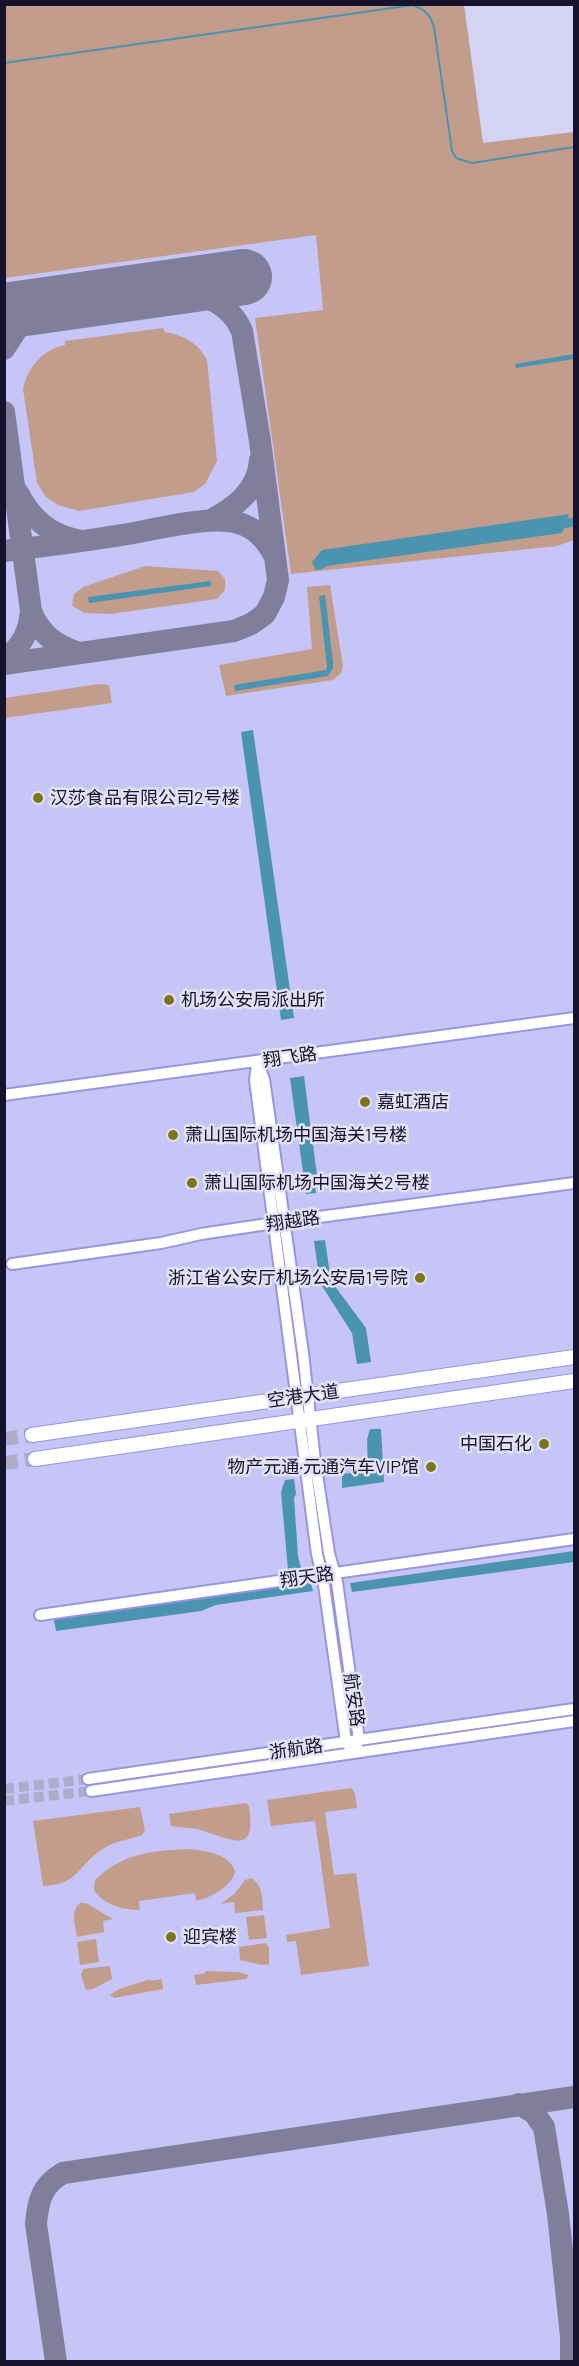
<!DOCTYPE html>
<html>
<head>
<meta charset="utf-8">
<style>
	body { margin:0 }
	#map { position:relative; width:579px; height:2366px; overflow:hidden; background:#d4d3f2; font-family:Barlow,sans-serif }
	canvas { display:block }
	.frame { position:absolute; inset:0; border:6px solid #16122d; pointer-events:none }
</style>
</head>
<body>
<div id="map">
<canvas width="579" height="2366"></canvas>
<div class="frame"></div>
</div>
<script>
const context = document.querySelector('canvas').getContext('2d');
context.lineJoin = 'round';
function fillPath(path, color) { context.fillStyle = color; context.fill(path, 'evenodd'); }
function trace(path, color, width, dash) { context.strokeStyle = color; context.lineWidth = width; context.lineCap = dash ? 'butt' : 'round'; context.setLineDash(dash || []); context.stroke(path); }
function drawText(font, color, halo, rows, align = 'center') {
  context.font = font + ' Barlow,"Noto Sans SC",sans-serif'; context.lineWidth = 5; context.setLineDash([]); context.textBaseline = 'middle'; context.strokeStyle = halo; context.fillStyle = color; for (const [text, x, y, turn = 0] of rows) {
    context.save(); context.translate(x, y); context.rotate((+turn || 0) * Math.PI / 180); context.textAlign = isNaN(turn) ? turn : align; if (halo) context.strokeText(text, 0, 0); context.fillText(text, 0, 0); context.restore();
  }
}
fillPath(new Path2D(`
	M5,5H464L483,143L574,132V2361L5,2362Z`), '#c7c5f7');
fillPath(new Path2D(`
	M4,5H464L483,143L574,132V540L557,546L291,574L255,318L323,310L316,235L5,278Z
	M163,328L165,332C185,336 197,342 207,360L217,461L205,484L194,492L79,511L58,505L46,497L37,483L23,389C28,367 42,350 65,345V341Z
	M145,566L218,571L225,579V590L217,599L110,614L85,613L72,606L74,594L83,587Z
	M330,585L343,666L341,673L333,680L226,696L219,665L312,649L307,587Z
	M99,684L109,685L112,703L5,718V698Z
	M351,1788L355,1793L357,1808L325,1812L334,1875L356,1873L369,1966L301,1975L296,1941L287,1942L286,1935L330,1928L315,1821L271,1826L267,1800Z
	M246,1803L249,1806C257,1857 232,1839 200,1830C191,1827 181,1828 171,1826L169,1814Z
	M140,1807L145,1830L142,1835C130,1840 117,1840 106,1847C78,1863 80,1885 43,1886L33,1821Z
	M191,1849C208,1852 228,1853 235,1871C233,1886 210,1898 196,1901L195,1893L139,1901L140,1910C123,1910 104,1905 94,1890L95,1880C122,1853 155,1850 191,1849Z
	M251,1878C263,1885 262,1897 263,1910L235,1913L234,1902L221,1904L235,1893L245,1880Z
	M80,1903H86L113,1919L103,1921L104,1932L77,1937C75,1924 70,1912 80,1903Z
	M264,1915L267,1938L249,1940L246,1917Z
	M96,1939L99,1962L80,1965L77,1942Z
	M266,1943L269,1948V1964L261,1965L240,1960L239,1947Z
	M110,1966L112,1979L93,1989L86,1990L81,1975L83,1969Z
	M205,1971L238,1972L249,1975L246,1979L196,1985L194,1975L205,1973Z
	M151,1979V1981L162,1979L163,1989L114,1998L110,1995L119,1989Z`), '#c39d8c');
fillPath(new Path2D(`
	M574,354V359L516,368L515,364Z
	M569,514L562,533L327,566L322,569L316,570L312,562L322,550Z
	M211,581V586L89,603L88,597Z
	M325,595L333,662V668L328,676L235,691L234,685L326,670L327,666L319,596Z
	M253,730L294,1018L281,1020L241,732Z
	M304,1076L318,1183L315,1185L316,1193L306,1194L290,1078Z
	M325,1240L331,1281L366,1328L371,1362L357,1364L352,1333L320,1283L314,1241Z
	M370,1429H381L384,1482L342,1488V1474L368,1471L367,1439Z
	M294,1479L296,1494L294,1498L298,1556L301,1568L288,1570L281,1492L285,1480Z
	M574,1551V1562L352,1592L350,1583Z
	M305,1581L311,1584L313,1591L216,1605L201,1611L56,1631L54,1620L56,1618Z`), '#4a94b1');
trace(new Path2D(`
	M4,63L413,5C425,10 430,14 434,27L452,151L456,158L472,163L574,147`), '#4a94b1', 2);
trace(new Path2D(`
	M555,525L574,522`), '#4a94b1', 9);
trace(new Path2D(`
	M4,349L17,329L44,306
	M4,412L31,611C29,632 22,647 4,659
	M18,493C30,517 50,535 77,540
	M209,521C234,508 258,491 260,460
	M4,551C46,546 87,541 128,534C157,529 210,515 238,523C255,527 266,540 274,555
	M31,611C41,635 55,645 79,653
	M4,664L234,631L251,624L265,614L274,597L278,580L260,441L242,331C229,300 197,292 167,288
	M519,2104L534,2113L544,2127L558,2214L571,2336V2362
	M56,2362L36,2224C38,2200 42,2185 63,2173L574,2097`), '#807e9b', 22);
trace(new Path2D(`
	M4,311L244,277`), '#807e9b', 56);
trace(new Path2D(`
	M4,1789L88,1779
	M4,1801L91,1791`), '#aeaccb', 10, [10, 5]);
trace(new Path2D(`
	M4,1439L32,1435
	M4,1463L35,1459`), '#aeaccb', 14, [14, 7]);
const street = new Path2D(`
	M257,1062L264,1079L303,1353L315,1461L329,1553L337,1582L359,1740L354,1753
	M257,1065L255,1080L317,1554L324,1585L346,1742L354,1753
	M4,1095L574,1018
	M12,1264L161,1243L201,1234L274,1223L574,1183
	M40,1615L574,1539
	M88,1779L574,1709
	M91,1791L574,1721`);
const secondary = new Path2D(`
	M32,1435L574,1357
	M35,1459L574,1381`);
trace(street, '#9a96de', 14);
trace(secondary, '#9a96de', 16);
trace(street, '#fff', 10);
trace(secondary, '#fff', 14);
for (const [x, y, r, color] of [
	[38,798,6,"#7b761b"],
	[169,1000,6,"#7b761b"],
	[365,1102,6,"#7b761b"],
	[173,1135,6,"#7b761b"],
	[192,1183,6,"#7b761b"],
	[420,1278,6,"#7b761b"],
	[544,1444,6,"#7b761b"],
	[431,1467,6,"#7b761b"],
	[171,1937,6,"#7b761b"]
]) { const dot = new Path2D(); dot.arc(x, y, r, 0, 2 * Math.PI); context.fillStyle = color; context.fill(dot); trace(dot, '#e2e2f2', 2); }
drawText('18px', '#16122d', '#e2e2f2', [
	["汉莎食品有限公司2号楼",50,798],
	["机场公安局派出所",181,1000],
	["嘉虹酒店",377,1102],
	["萧山国际机场中国海关1号楼",185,1135],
	["萧山国际机场中国海关2号楼",204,1183],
	["浙江省公安厅机场公安局1号院",408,1278,"right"],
	["中国石化",532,1444,"right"],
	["物产元通·元通汽车VIP馆",419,1467,"right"],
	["迎宾楼",183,1937]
], 'left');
drawText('18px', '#16122d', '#e2e2f2', [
	["翔飞路",290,1057,-8],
	["翔越路",293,1221,-8],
	["空港大道",303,1396,-8],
	["翔天路",307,1577,-8],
	["航安路",354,1700,82],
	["浙航路",296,1749,-8]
]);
</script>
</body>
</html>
